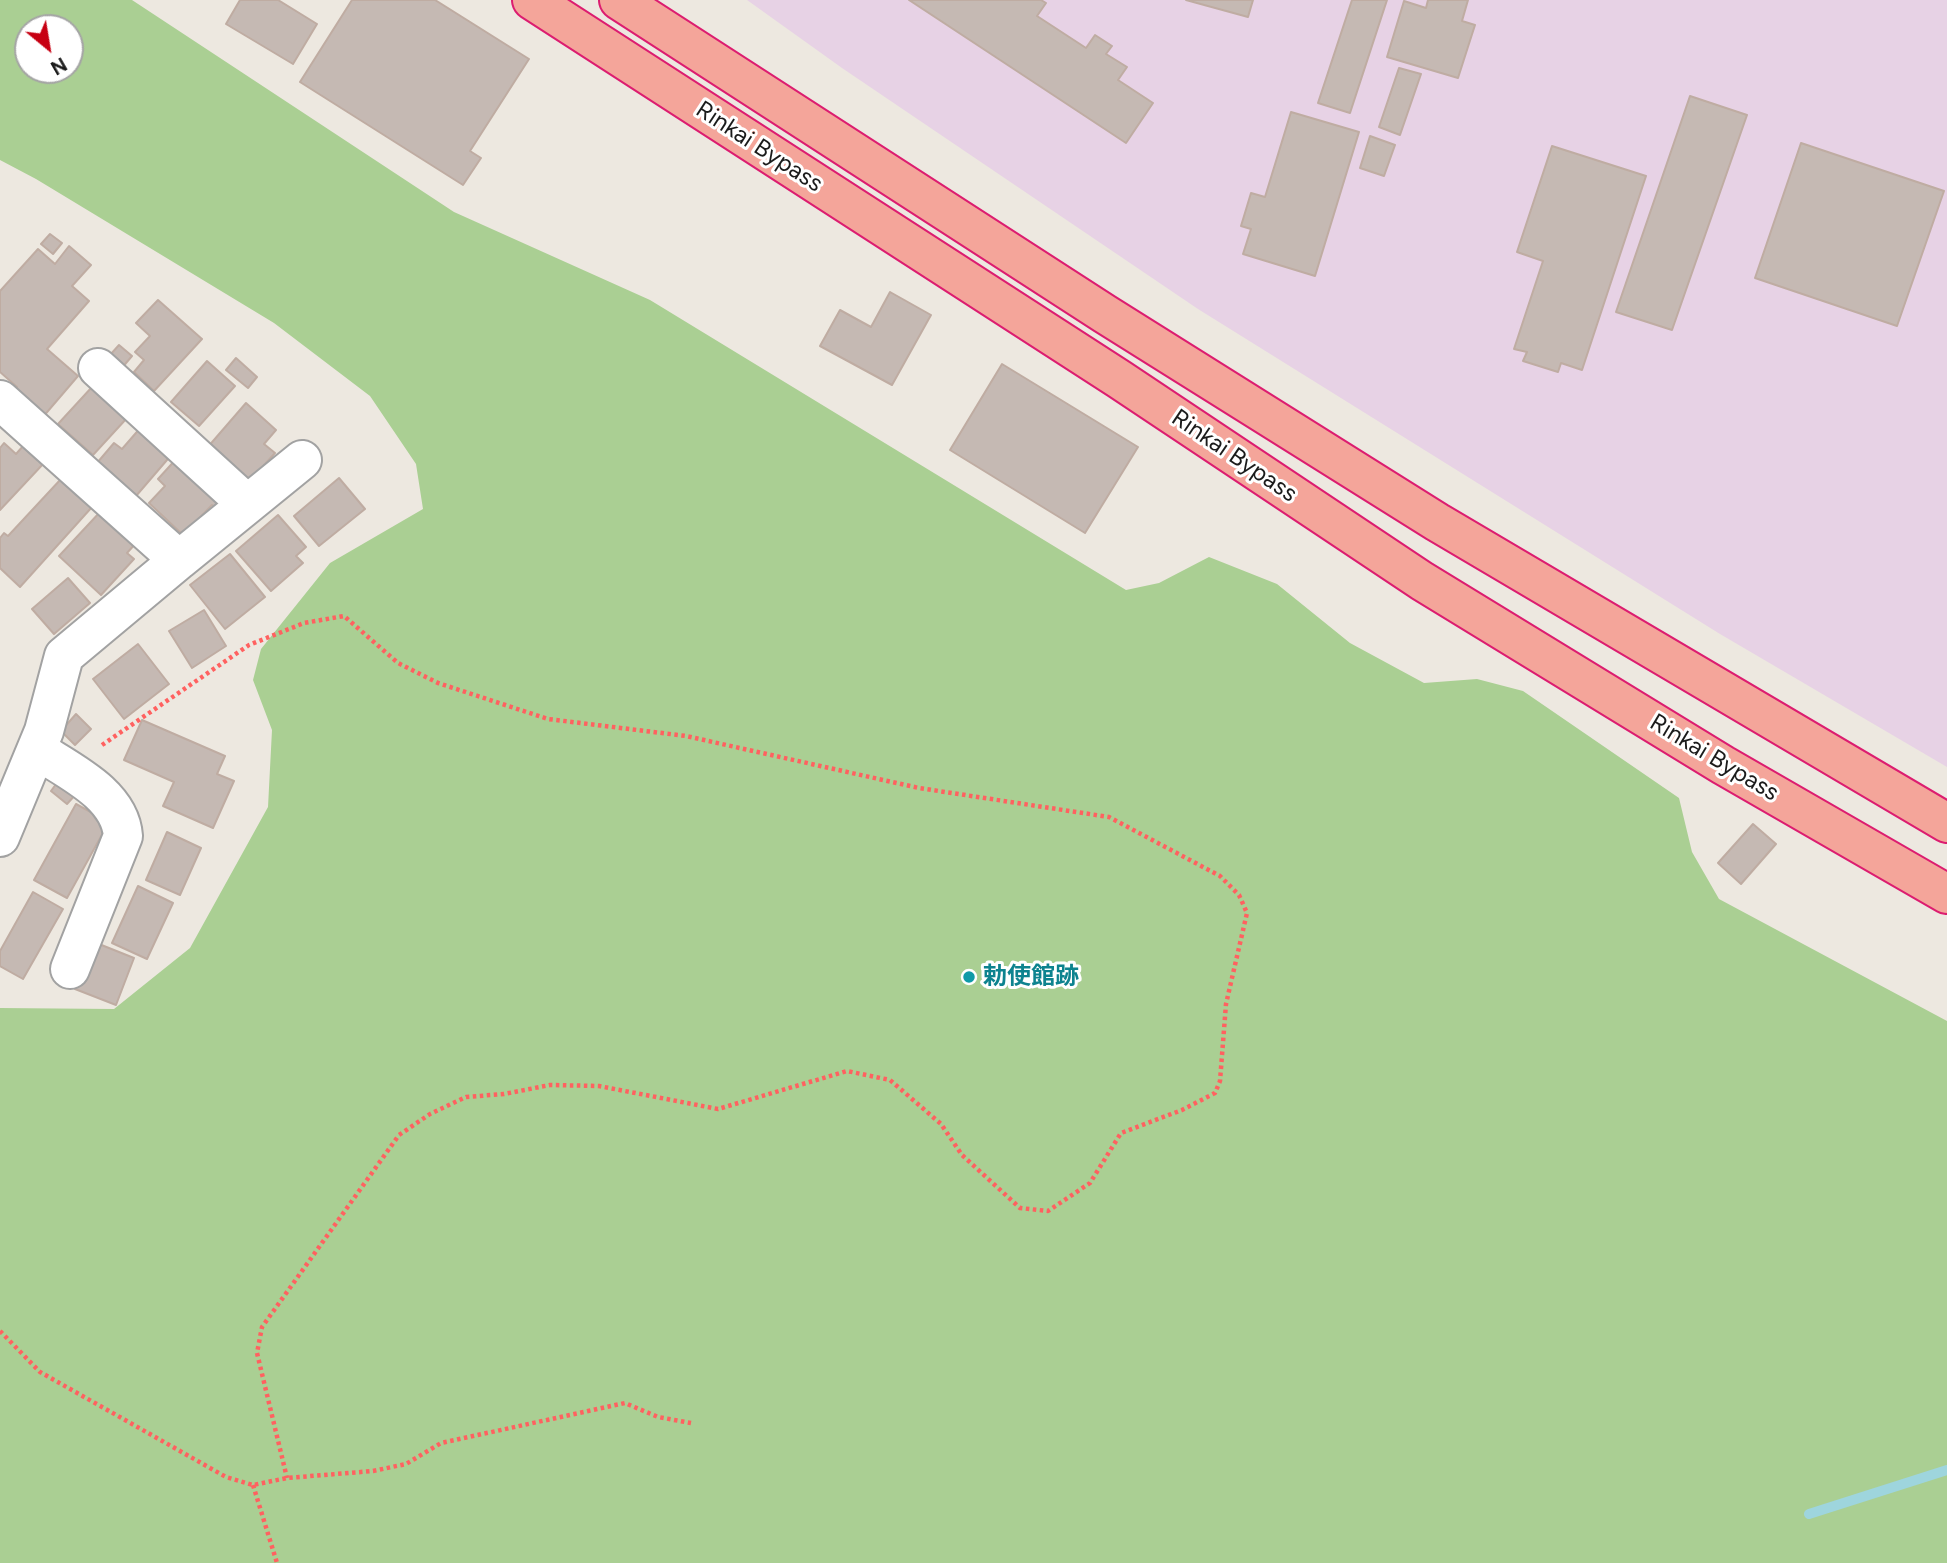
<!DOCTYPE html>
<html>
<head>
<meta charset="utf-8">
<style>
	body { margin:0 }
	#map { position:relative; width:1947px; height:1563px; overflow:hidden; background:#ede8e0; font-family:Figtree,sans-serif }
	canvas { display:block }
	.north { position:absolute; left:14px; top:14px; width:70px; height:70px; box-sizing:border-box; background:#fff; border:2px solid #a4a4a4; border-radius:50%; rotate:150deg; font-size:19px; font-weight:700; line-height:28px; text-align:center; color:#1b1b1b }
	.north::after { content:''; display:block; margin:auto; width:24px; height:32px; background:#c70012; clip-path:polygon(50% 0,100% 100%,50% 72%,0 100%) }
</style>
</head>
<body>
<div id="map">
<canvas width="1947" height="1563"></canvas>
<div class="north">N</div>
</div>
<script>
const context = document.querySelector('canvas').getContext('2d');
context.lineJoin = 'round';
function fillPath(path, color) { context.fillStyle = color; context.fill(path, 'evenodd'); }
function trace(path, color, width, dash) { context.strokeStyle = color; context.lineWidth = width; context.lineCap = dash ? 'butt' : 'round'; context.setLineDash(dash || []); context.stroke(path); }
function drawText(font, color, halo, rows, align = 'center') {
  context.font = font + ' Figtree,"Noto Sans JP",sans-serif'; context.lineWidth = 6; context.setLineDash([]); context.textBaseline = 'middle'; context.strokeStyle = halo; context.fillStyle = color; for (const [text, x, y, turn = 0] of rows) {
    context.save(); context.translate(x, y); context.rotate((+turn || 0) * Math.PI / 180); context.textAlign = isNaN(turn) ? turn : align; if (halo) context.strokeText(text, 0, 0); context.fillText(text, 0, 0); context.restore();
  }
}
fillPath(new Path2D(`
	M747,0H1947V767L1720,634L1198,309L842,68Z`), '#e7d2e5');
fillPath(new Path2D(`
	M0,0H132L454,212L650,300L1126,590L1159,583L1209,557L1277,584L1350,643L1424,683L1477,679L1523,691L1679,798L1692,852L1719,899L1947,1021V1563H0V1008L114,1009L190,948L268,807L272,730L253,680L261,649L330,563L423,509L416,464L370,396L274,323L36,179L0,160ZM28,28H70V70H28Z`), '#aacf93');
trace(new Path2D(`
	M1809,1514L1947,1470`), '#9ed5dd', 10);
const building = new Path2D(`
	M240,0H278L317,24L293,64L226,24Z
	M352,0H435L529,59L470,151L481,158L463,185L300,82Z
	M909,0H1041L1046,3L1037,16L1086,48L1095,35L1112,46L1106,54L1127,67L1118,80L1153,103L1126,143Z
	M1186,0H1253L1248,17Z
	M1352,0H1387L1350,113L1318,103Z
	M1428,0H1468L1462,21L1475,25L1458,78L1387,57L1404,1L1426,8Z
	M1399,68L1421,74L1400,135L1379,127Z
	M1690,96L1747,115L1672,330L1616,312Z
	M1291,112L1359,132L1315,276L1243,254L1251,229L1241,226L1251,193L1265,197Z
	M1370,136L1395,145L1384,176L1360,168Z
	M1801,143L1944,191L1897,326L1755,278Z
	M1552,146L1646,176L1582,370L1561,363L1558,372L1523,361L1527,352L1514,349L1543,261L1517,252Z
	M50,234L62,243L53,254L41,244Z
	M69,246L91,265L72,286L89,301L47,349L78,376L42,418L13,393L17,387L0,372V291L38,249L55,264Z
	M890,292L931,315L892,385L820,346L840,310L871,327Z
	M158,300L202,339L154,391L134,372L144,360L135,352L150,336L136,323Z
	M119,345L132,356L115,376L102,364Z
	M236,358L257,377L248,388L226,370Z
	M207,361L235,386L199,426L171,402Z
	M1002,364L1138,447L1085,533L950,450Z
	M92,387L127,418L93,455L58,424Z
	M246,403L276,430L264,444L275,453L247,484L207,448Z
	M142,426L173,453L136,496L97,463L114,443L122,449Z
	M4,443L16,454L24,445L44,463L0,510V448Z
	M178,457L224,501L216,509L212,505L183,535L149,503L165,486L158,479Z
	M339,478L365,509L319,546L294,516Z
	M61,479L92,507L20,587L0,568V538L4,533L8,536Z
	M101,511L136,543L127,553L134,559L101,595L59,556Z
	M278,515L306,547L296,556L303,563L271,591L236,551Z
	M230,554L265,597L225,629L190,585Z
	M68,578L90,603L54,634L32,609Z
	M204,610L226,646L192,668L169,631Z
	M138,644L169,684L124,719L93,679Z
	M76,714L91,729L75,745L61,731Z
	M142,720L225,756L217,774L234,781L213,828L163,806L174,782L124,760Z
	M59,780L76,794L67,804L51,791Z
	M76,804L109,822L67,898L34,880Z
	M1753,824L1776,844L1741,884L1718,863Z
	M167,832L201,848L180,895L146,880Z
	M138,886L173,903L147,959L112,943Z
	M33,892L63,909L23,979L0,966V951Z
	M94,942L134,958L116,1005L75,989Z`);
fillPath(building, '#c5b9b3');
trace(building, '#bfaca2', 2);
const minor = new Path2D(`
	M98,368L247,504
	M0,400L179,560L64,656L44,731L0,837
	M179,560L302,460
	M37,750C69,771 120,794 123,836L70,969`);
const trunk = new Path2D(`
	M532,0L1119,379L1422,581L1723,765L1947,894
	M619,0L1105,314L1437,522L1947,823`);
trace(minor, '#a2a2a2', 42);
trace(trunk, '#dc1d70', 42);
trace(new Path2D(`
	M102,745L249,645L304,623L344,616L398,663L438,683L548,719L686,736L919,788L1109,817L1220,876L1239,895L1247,913L1226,1004L1220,1081L1215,1093L1182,1110L1121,1133L1090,1183L1048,1211L1020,1208L962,1155L941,1124L890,1080L847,1071L718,1109L599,1086L550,1085L504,1094L466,1097L430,1114L399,1135L262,1327L257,1353L287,1478
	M0,1331L40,1372L226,1477L253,1485L287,1478L373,1471L406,1464L441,1443L625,1403L658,1417L691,1423
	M253,1485L277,1563`), '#ff6160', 4.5, [3.5, 3.5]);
trace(minor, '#fff', 38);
trace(trunk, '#f4a59a', 38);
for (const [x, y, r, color] of [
	[969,977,7,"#0f9aa8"]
]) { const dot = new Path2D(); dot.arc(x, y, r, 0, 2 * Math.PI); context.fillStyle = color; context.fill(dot); trace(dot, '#fff', 2.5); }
drawText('24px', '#1b1b1b', '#fff', [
	["Rinkai Bypass",759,147,33],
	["Rinkai Bypass",1234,456,34],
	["Rinkai Bypass",1714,758,31]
]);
drawText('bold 24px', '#0d838f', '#fff', [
	["勅使館跡",983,977]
], 'left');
</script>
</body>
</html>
